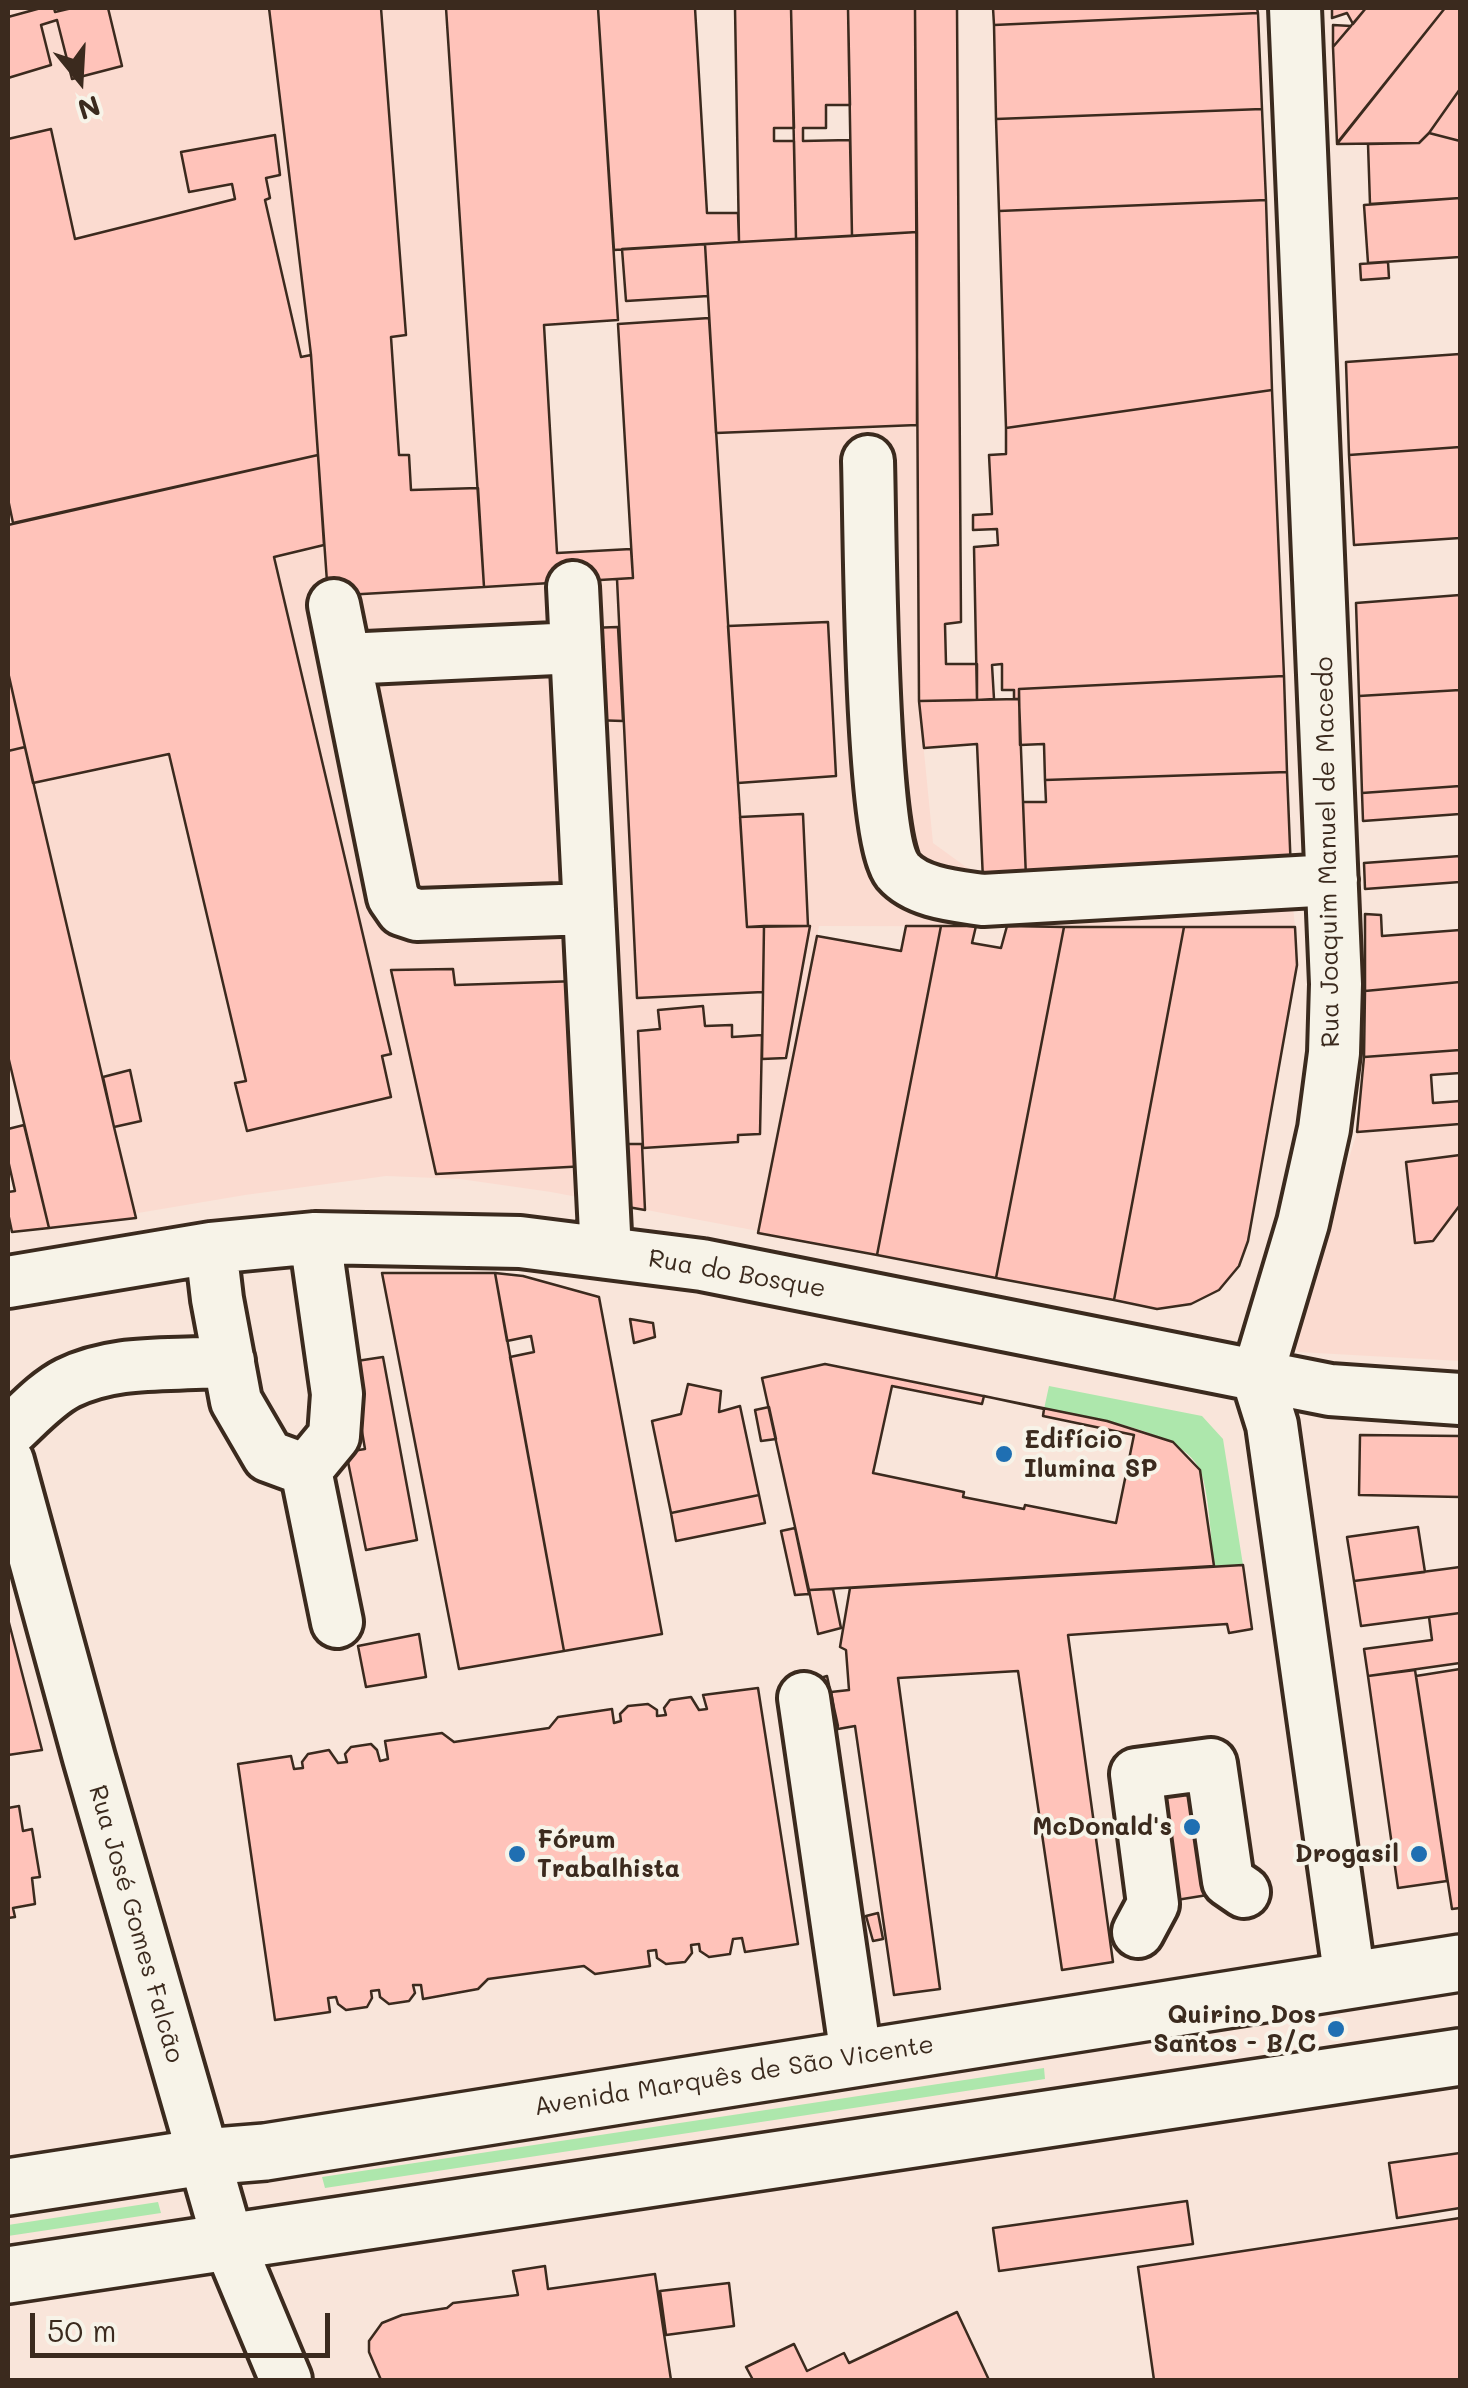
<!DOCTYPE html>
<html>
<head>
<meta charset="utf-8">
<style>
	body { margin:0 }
	#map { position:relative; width:1468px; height:2388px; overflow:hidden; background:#f9e5da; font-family:Mali,sans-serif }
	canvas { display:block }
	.frame { position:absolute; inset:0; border:10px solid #3b2a1e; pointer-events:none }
	.north { position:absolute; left:30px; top:30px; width:100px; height:100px; -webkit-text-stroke:8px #f7f3e8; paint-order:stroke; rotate:162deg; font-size:28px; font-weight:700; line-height:40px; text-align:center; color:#3b2a1e }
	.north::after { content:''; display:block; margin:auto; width:35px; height:45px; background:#3b2a1e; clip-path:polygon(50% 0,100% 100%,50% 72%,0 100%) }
	.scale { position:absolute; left:30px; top:2313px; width:300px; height:45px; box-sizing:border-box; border:5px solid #3b2a1e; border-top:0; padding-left:12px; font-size:30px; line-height:35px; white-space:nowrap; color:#3b2a1e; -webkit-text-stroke:8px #f7f3e8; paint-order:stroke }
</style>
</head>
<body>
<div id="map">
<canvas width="1468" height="2388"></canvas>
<div class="frame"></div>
<div class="north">N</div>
<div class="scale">50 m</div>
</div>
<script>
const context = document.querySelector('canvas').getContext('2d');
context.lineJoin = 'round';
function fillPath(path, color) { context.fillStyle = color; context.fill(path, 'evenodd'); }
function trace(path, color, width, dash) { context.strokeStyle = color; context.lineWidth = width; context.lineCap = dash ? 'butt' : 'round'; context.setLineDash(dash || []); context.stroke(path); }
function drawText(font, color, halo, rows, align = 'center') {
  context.font = font + ' Mali,sans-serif'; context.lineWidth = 8; context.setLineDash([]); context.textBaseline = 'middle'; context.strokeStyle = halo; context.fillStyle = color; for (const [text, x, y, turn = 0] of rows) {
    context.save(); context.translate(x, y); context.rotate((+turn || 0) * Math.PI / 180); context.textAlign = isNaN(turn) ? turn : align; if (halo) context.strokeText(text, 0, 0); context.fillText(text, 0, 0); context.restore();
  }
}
fillPath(new Path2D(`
	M23,8H446L484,586L632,578L614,250L917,232L919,701L933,843L984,880L1291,885L1295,927L819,926L758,1231L551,1192L460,1179L386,1176L245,1195L49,1228L8,1057V11Z
	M1460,1124V1361L1298,1352L1292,1345L1357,1132Z`), '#fbdbd0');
fillPath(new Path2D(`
	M1049,1386L1202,1416L1223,1439L1243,1565L1214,1566C1211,1541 1209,1494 1201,1472C1184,1429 1086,1417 1044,1409Z
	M1044,2068L1045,2079L325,2188L322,2177Z
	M158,2202L161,2213L8,2236V2225Z`), '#ade7ac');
const building = new Path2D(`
	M41,8H54L55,12L72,8H108L122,66L72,79L57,20L41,25L51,65L8,78V17Z
	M269,8H381L406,335L391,337L399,455H409L411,490L478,488L484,587L328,596L311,355Z
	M446,8H598L618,320L544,325L557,553L631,549L633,578L484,587Z
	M598,8H695L707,213H738L739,242L614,250Z
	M735,8H791L794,128H774V141H794L796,239L739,242Z
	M791,8H848L850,105H826V128H803V141L850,140L852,236L796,239Z
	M848,8H915L917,232L852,236Z
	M915,8H957L961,622L945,624L946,664H977V700L919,701Z
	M993,8H1257L1258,13L994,25Z
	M1332,8H1366L1353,24L1347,13L1332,18Z
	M1366,8H1445L1337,143L1333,47Z
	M1445,8H1460V89L1429,133L1419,143L1337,144Z
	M1258,13L1262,109L996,119L994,25Z
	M1333,25L1351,26L1333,47Z
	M1460,89V141L1429,133Z
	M1262,109L1266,200L999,211L996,119Z
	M51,129L75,239L235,199L232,184L189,192L181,152L275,135L280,175L266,178L270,198L265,200L301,357L311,355L318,455L13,523L8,499V139Z
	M1429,133L1460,141V198L1370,204L1368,144L1419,143Z
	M1460,198V257L1368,263L1364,205Z
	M1266,200L1272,390L1006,428L999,211Z
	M917,232V425L716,433L705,244Z
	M705,244L708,296L626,301L622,249Z
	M1388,262L1389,278L1361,280L1360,264Z
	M709,318L747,927L764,926L763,992L637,998L617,579L633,578L618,324Z
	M1460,354V447L1349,455L1346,362Z
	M1272,390L1284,676L1019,689V699H1014V690H1002V664L992,665L994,699L977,700L974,547L998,545L997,529L973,530V515L992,514L989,455L1006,454V428Z
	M1460,447V538L1354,545L1349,455Z
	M318,455L324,545L274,557L391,1054L382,1056L391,1097L247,1131L235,1083L246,1081L169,754L33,783L8,672V525Z
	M1460,595V690L1359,696L1356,603Z
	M828,622L836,776L738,783L728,626Z
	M618,627L623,721L592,720L589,628Z
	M8,672L25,747L8,751Z
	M1284,676L1287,772L1045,780L1044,744L1020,745L1019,689Z
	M1460,690V786L1362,793L1359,696Z
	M1019,699L1026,878L983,880L977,744L924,748L919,701Z
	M25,747L114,1127L136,1218L49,1228L8,1056V751Z
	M1287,772L1291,872L1026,878L1023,802H1046L1045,780Z
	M1460,786V814L1363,821L1362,793Z
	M803,814L808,926L747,927L740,817Z
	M1460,856V882L1365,889L1364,863Z
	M1365,914L1381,915L1382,936L1460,930V982L1365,991Z
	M764,926H810L786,1058L762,1059Z
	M906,926H941L877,1255L758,1233L817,936L901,951Z
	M941,926H976L972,943L1001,948L1007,926L1064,927L996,1278L877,1255Z
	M1064,927H1184L1114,1300L996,1278Z
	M1184,927H1295L1297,965L1248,1241L1239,1266L1219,1290L1191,1304L1157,1309L1114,1300Z
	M453,969L455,985L578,981L587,1166L436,1174L391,970Z
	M1460,982V1050L1364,1057L1365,991Z
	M703,1006L705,1026L732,1025V1037L762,1035L760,1134L738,1135V1142L643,1148L638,1031L660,1029L658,1010Z
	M1460,1050V1073L1431,1075L1433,1103L1460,1101V1124L1357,1132L1364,1057Z
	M130,1070L141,1121L114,1127L103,1077Z
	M24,1125L49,1228L12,1232L8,1213V1192L15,1191L8,1160V1129Z
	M612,1144H642L645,1210L616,1205Z
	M1460,1155V1205L1433,1241L1415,1243L1406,1162Z
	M382,1273H495L564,1651L459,1669Z
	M495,1273L523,1276L599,1297L662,1634L564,1651L510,1357L534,1352L531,1336L507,1341Z
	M630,1319L653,1323L655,1337L634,1343Z
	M383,1357L417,1540L366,1550L346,1452L365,1449L350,1362Z
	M825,1364L1107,1421L1173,1442L1200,1470L1214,1566L809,1590L762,1378Z
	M688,1384L721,1391L719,1412L740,1406L759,1495L671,1513L652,1421L681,1414Z
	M892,1386L982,1404L984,1396L1044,1409L1043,1416L1134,1435L1116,1523L1025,1505L1024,1509L963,1497L964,1492L873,1473Z
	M769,1407L776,1439L761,1441L755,1410Z
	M1360,1435L1460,1436V1497L1359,1495Z
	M759,1495L765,1523L676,1541L671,1513Z
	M1418,1527L1425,1572L1354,1581L1347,1537Z
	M795,1528L809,1594L795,1595L781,1531Z
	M1243,1565L1252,1629L1229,1633L1227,1624L1068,1635L1113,1962L1062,1970L1018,1671L898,1678L940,1989L894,1995L855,1726L838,1729L831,1692L849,1690L846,1650L840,1647L850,1588Z
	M1460,1567V1613L1361,1626L1354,1581Z
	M833,1589L841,1628L818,1634L809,1590Z
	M1460,1613V1663L1368,1676L1364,1649L1432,1640L1429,1617Z
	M8,1619L42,1750L8,1755Z
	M419,1634L426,1677L366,1687L358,1646Z
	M1460,1669V1908L1452,1909L1416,1676Z
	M1415,1670L1447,1881L1398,1888L1368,1676Z
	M827,1676L838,1726L829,1728L817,1679Z
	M758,1688L798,1944L745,1952L742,1938L733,1939L730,1954L709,1957L700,1951L699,1944L691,1945L692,1953L685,1962L666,1964L657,1958L656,1950L648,1951L650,1966L595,1974L584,1966L488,1979L478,1989L423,1999L421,1985H413L415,1993L409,2001L389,2004L380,1997L379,1990L371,1991L372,1998L367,2007L346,2010L338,2004L336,1997L328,1998L330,2012L275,2020L238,1764L291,1756L294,1769L303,1768L302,1762L308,1754L329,1750L338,1763L347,1762L345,1754L351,1747L371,1744L377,1750L380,1761L388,1759L385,1741L442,1733L454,1742L549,1728L558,1717L612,1709L614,1723L621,1721L620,1714L628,1706L648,1704L657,1710V1716L666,1715L664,1708L670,1700L691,1697L699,1710L707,1709L703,1695Z
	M1203,1771L1220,1893L1164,1902L1156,1778Z
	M19,1806L23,1831L32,1829L40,1877L32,1878L35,1904L13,1908L15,1917L8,1918V1808Z
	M878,1913L883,1939L873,1941L866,1916Z
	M1460,2153V2208L1397,2218L1389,2163Z
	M1187,2201L1193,2244L999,2271L993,2228Z
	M1460,2218V2380H1154L1138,2267Z
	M545,2266L548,2289L655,2274L671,2380H381L369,2352V2341L382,2323L402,2315L447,2308L453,2303L518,2295L513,2271Z
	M729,2283L734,2326L666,2335L660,2291Z
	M957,2312L989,2380H753L746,2367L794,2344L807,2371L844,2353L849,2363Z`);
fillPath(building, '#ffc3ba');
trace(building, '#3b2a1e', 2.5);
const minor = new Path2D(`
	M1295,8L1336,984L1334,1053L1324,1129L1303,1223L1257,1377L1272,1425L1350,1980
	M868,461C870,524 870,837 898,871C917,893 956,896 983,900L1332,880
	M573,587L606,1253
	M334,605L393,897L402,910L417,915L589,909
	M345,659L576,648
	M211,1248L217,1299L236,1401L268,1456L306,1470
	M8,1282L211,1248L315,1238L520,1242L702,1265L1330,1390L1460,1399
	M8,1433C26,1417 46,1394 68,1383C119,1358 174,1367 229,1361
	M8,1461L89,1758L228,2241L286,2380
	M306,1470L334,1436L337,1394L315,1238
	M306,1470L337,1622
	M804,1698L856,2056
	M1138,1932L1153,1904L1136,1774L1211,1764L1228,1881L1244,1892`);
const major = new Path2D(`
	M8,2187L203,2157L265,2152L1460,1963
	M8,2275L1460,2057`);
trace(minor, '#3b2a1e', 58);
trace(major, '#3b2a1e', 62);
trace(minor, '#f7f3e8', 50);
trace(major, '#f7f3e8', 55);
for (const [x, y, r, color] of [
	[1004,1454,10,"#1f6fb2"],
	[1192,1827,10,"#1f6fb2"],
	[517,1854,10,"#1f6fb2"],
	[1419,1854,10,"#1f6fb2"],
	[1336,2029,10,"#1f6fb2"]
]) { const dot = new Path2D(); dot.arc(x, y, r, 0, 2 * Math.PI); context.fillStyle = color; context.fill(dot); trace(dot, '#f7f3e8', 4); }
drawText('25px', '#3b2a1e', '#f7f3e8', [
	["Rua Joaquim Manuel de Macedo",1328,852,-91],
	["Rua do Bosque",737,1274,10],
	["Rua José Gomes Falcão",136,1924,74],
	["Avenida Marquês de São Vicente",734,2076,-9]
]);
drawText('bold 25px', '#3b2a1e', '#f7f3e8', [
	["Edifício",1024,1440,"left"],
	["Ilumina SP",1024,1469,"left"],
	["McDonald's",1172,1827],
	["Fórum",537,1840,"left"],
	["Trabalhista",537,1869,"left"],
	["Drogasil",1399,1854],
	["Quirino Dos",1316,2015],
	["Santos - B/C",1316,2044]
], 'right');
</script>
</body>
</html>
